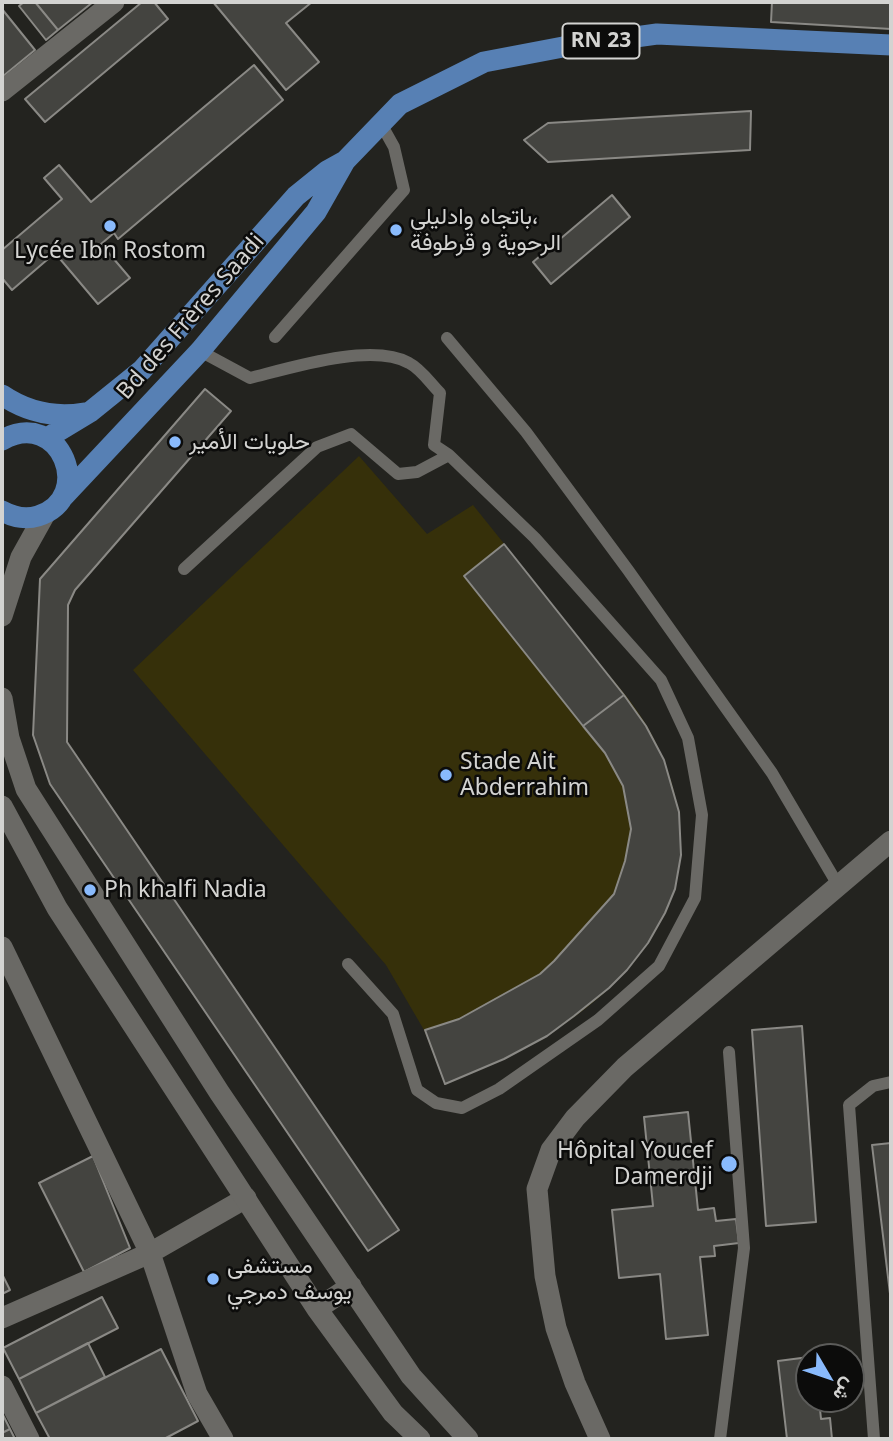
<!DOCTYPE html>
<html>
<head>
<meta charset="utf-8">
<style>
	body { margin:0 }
	#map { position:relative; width:893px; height:1441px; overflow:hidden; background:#23231f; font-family:"Noto Sans",Vazirmatn,sans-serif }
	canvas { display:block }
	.frame { position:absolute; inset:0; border:4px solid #d3d3d1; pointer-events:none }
	.north { position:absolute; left:795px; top:1343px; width:70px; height:70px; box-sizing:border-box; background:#0c0c0b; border:2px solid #5c5c5a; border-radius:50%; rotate:129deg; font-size:19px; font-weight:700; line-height:28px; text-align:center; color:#d3d3d1 }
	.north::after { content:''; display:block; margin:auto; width:24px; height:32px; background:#89bafc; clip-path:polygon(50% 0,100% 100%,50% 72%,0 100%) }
</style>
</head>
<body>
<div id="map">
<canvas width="893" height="1441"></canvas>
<div class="frame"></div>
<div class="north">ش</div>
</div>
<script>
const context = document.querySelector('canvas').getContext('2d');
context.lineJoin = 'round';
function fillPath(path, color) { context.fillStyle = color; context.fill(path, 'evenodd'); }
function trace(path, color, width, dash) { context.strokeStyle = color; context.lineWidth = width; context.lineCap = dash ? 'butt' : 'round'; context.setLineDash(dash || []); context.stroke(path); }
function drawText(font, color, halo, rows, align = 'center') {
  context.font = font + ' "Noto Sans",Vazirmatn,sans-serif'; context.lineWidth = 5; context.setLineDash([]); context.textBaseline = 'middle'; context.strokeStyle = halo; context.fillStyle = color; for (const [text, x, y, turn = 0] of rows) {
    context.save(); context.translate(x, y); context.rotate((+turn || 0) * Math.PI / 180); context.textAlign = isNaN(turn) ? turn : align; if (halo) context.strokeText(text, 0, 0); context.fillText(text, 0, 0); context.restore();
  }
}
fillPath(new Path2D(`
	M359,456L427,534L473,505C512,553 550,602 588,650C610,677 636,704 652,735C719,864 661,965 546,1036C514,1056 479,1070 445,1084L424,1030L386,965L133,670Z`), '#36300a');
const building = new Path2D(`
	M24,2H35L58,30L46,40L19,6Z
	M35,2H93L58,30Z
	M142,2H154L168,19L45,122L25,99Z
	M213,2H312L286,23L319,62L286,90Z
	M772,2H891V29L771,22Z
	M2,9L35,50L2,77Z
	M254,65L283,100L118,239L114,233L101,244L130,278L98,304L55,253L12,290L2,278V250L62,199L44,178L59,165L91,202Z
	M751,111L750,150L548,162L524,140L548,123Z
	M612,195L630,217L551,284L533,262Z
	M205,389L231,411L75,590L68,605L67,742L399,1230L368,1251L50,784L33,735L40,579Z
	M504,544L624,695L583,726L464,576Z
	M624,695L646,726L664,760L679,812L681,855L675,889L665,913L648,943L627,970L609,988L574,1016L547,1036L504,1059L445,1084L425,1030L459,1019L540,974L554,961L614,894L625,861L631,829L623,786L605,753L583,726Z
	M802,1026L816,1222L766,1226L752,1030Z
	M688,1112L698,1210L714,1208L716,1221L736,1219L739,1243L714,1246L715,1256L700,1257L708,1335L666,1339L660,1274L619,1278L612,1210L653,1206L644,1117Z
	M891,1143V1302L872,1145Z
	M93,1156L130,1248L84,1272L39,1183Z
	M2,1274L10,1290L2,1294Z
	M102,1297L118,1328L19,1379L3,1348Z
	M88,1343L105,1377L36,1413L19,1379Z
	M161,1349L198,1421L164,1439H50L36,1413Z
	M809,1357V1399H819L821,1419L830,1418L832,1439H787L778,1361Z
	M2,1413L10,1429L2,1433Z
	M10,1429L15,1439H2V1433Z`);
fillPath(building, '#444440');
trace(building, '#8a8985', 2);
trace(new Path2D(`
	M275,337L404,190L394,147L380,122
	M447,338L526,432L628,570L772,773L838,885
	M200,351L250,378C290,368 372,342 409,363C421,369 430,383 440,393L434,445L449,455
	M184,569L317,447L351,434L398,474L417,472L449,455L535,538L661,680L688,738L702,815L695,898L659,966L598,1020L499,1089L462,1108L436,1103L417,1090L393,1014L348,964
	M720,1439L744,1248L729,1052
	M874,1439L849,1105L873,1086L891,1082`), '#6a6965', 12);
trace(new Path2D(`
	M2,91L114,2
	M2,947L150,1253L197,1394L223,1439
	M2,1318L150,1253L246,1198
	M2,1386L29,1439
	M600,1439L575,1383L556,1328L545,1276L537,1189L551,1150L575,1118L625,1067L891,841`), '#6a6965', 21);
trace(new Path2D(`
	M2,616L21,557L45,514
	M2,698L9,738L26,789L219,1092L411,1376L468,1439
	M2,806L57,908L317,1309L393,1413L420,1439
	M317,1309L351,1286`), '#6a6965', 21);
trace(new Path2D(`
	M2,395C27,412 54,418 84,413
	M47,438L90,412L142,370L296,196L327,171L345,161
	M2,440C61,407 96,498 38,516C25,520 13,517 2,511
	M63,497L200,351L316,212L345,161L400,104L484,62L563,47L657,34L891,45`), '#5780b4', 21);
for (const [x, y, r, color] of [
	[110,226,7,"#89bafc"],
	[396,230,7,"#89bafc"],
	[175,442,7,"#89bafc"],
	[446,775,7,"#89bafc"],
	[90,890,7,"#89bafc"],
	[729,1164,9,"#89bafc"],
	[213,1279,7,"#89bafc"]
]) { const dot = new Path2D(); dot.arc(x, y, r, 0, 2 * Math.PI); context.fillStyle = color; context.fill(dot); trace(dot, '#0c0c0b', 2.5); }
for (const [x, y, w] of [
	[601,41,77]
]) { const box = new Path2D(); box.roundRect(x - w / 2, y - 17.5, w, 35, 5); context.fillStyle = '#0c0c0b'; context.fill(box); trace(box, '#d3d3d1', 2); }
drawText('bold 21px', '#d3d3d1', null, [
	["RN 23",601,41]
]);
drawText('23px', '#d3d3d1', '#0c0c0b', [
	["باتجاه وادليلي،",410,217],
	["الرحوية و قرطوفة",410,243],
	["Lycée Ibn Rostom",110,251,"center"],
	["حلويات الأمير",189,442],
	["Stade Ait",460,762],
	["Abderrahim",460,788],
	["Ph khalfi Nadia",104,890],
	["Hôpital Youcef",713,1151,"right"],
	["Damerdji",713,1177,"right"],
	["مستشفى",227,1266],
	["يوسف دمرجي",227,1292]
], 'left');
drawText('23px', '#d3d3d1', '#0c0c0b', [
	["Bd des Frères Saadi",191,317,-49]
]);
</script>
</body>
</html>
